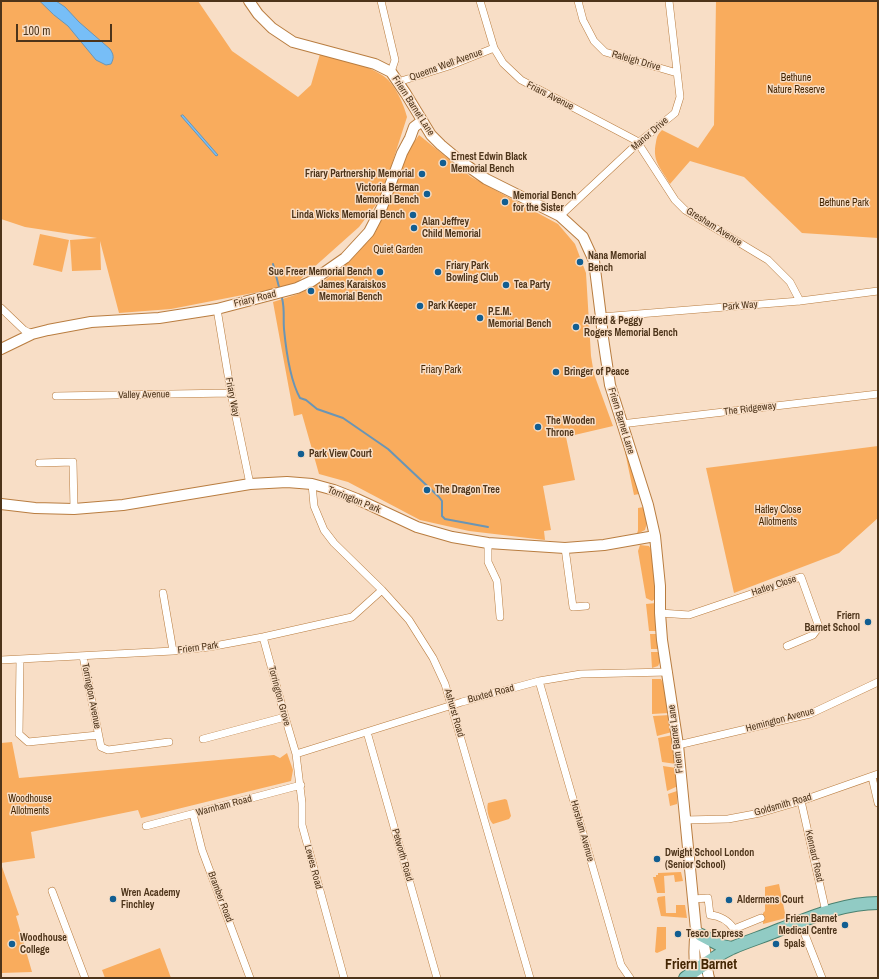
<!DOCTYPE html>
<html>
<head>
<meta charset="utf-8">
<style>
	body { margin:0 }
	#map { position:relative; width:879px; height:979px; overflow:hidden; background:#f8dec6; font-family:"Archivo Narrow",sans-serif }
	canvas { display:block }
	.frame { position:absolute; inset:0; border:2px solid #4d341a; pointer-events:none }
	.scale { position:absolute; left:16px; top:24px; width:96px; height:18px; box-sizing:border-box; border:2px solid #4d341a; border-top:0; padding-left:5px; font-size:12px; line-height:14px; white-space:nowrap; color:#4d341a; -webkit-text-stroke:3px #f8dec6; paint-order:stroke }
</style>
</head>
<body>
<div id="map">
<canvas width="879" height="979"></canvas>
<div class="frame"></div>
<div class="scale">100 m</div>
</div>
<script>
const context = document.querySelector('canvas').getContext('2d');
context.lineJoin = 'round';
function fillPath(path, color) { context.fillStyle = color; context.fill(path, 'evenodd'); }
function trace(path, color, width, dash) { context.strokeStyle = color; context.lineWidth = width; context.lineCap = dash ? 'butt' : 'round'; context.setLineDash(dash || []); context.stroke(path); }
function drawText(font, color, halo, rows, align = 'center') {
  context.font = font + ' "Archivo Narrow",sans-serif'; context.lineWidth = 3; context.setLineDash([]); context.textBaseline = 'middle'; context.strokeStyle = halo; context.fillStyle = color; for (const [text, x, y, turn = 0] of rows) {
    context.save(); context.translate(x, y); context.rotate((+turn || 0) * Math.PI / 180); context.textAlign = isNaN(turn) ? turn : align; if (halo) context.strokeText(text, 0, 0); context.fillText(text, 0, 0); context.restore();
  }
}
fillPath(new Path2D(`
	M1,1H198L232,51L298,97L311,85L320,54C340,60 364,63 382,75C394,82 404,104 407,117L381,198L359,227L294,285L171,309L119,313L100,241L101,270L72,271L70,240L97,238L25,227L1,219Z
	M716,1H878V238L802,233L744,177L690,161L670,184C660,167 652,161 656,142C657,136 658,134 662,130L698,148L714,125Z
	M419,135L471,177L558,224L575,244L586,273L591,356L594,374L613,426L566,437L575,480L543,486L551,530L544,531L545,540L469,531L420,520L348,482L319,474L302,414L294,416L273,302L298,294L324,281L350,261L375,233L388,205L406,154Z
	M40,234L69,240L62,272L33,265Z
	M878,446V518L839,553L734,593L706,468Z
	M624,447L639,494L634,495Z
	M644,507L647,523L645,530L637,534L638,530V508Z
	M640,545L649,546L654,554L656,598L652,601L646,598L638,551Z
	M656,603V631H649L646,604Z
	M650,634H656L658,649H651Z
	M651,652H658L660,662L658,666L652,668Z
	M652,679H661L666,689L669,713L652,714Z
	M670,715L672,732L657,736L653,716Z
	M673,735L676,764L662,762L658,738Z
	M12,742L19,778L274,755L280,758L287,753L293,770L291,781L141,818L138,810L31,832L35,858L1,863V743Z
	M663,766L676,768L678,786L667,791Z
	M677,791V804L670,806L668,794Z
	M505,799L507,800L511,816L509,819L493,824C489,820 486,809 488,803Z
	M1,864L19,915L16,916L32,972L1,973Z
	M681,872L683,881L675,882L674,875L664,876L665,893H657L653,877H656V875H658V873Z
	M779,884L786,918L763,924V913L765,911V887Z
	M665,896L666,913H676V905H685L687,918L661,916L657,899L658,897Z
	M657,927H666V949L657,953L655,952Z
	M160,948L171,978H105L102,970Z`), '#f9ac5d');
const water = new Path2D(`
	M40,1H56L65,7L79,22L110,49C114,55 114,58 111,64L106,65L96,60L68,26L54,15Z
	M183,115L218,155L216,156L181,116Z`);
fillPath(water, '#77bef7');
trace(water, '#6a95b5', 1);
trace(new Path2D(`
	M273,264L279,287
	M282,298C285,310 283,318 284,329C286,350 290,380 300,398L306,400L317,409L343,418L388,449L439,497L442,501V516L445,519L488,527`), '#6a95b5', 2);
const street = new Path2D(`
	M381,1L395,60L391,72
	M480,1L494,48L503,63L521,80L635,140L638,143L675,200L685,210L768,260L790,282L800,301
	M578,1L583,20L594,41L605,52L677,73
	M398,82L449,66L494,48
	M560,216L638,143L675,113L680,97L669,1
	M1,308L24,330L32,334
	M217,309L231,393L250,484
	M601,317L800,301L878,291
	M56,396L231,393
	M621,424L878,394
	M39,463L73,462L74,509
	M312,484L314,506L324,530L334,543L382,590L409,620L433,658L445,684L530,978
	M488,543V562L497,581L500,617
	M565,548L573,607L586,606
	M163,593L173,651
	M660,613L689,615L801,577L819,627L813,635L787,646
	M263,637L285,717L296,754L302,803V825L344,978
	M83,656L101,747L108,750L169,742
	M20,659L19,734L28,742L98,735
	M1,660L173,651L209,647L263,637L352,617L382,590
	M539,681L621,965L630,978
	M367,732L437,978
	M203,739L285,717
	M678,745L810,714L878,682
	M296,754L462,702L539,681L581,674L668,672
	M872,777L878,803
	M801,801L826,912
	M193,814L202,850L250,978
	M685,820L728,819L760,813L801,801L878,774
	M146,826L301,785
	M52,891L85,978
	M693,899L708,898L710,915C721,916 728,920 734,929L761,918
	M800,922L822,978`);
const secondary = new Path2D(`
	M249,1L258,14L272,28L293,42L375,64L391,72L406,94L431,135L441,145L459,160L486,179L560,216L583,237L594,261L601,317L603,338L610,385L648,505L655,536L660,586V613L662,640L678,745L696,930C694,945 693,963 698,978
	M1,349L32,334L48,330L91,322L159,318L217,309L297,288L312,281L345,258L369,232L382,207L402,153L410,138L414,127L422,121
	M1,504L35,508L74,509L123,505L250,484L287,482L312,484L334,490L357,499L417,527L452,537L488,543L565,548L604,545L655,536
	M698,932C707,942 705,964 709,978`);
const primary = new Path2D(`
	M701,935L722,946L732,948
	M685,978C700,967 715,956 732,948C748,941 765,936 781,929C812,917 844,903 878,903`);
trace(street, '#b97d40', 8);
trace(secondary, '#b97d40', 12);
trace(primary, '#49806f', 14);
trace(street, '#fff', 7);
trace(secondary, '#fff', 10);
trace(primary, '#91cbc4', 12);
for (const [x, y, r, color] of [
	[443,163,4,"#125e91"],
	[422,174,4,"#125e91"],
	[427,194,4,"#125e91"],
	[505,202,4,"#125e91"],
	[413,215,4,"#125e91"],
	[414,228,4,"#125e91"],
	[580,262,4,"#125e91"],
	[380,272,4,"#125e91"],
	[438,272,4,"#125e91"],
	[506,285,4,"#125e91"],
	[311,291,4,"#125e91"],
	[420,306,4,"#125e91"],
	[480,318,4,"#125e91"],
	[576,327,4,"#125e91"],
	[556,372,4,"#125e91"],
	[538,427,4,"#125e91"],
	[301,454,4,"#125e91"],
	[427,490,4,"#125e91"],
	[868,622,4,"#125e91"],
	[657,859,4,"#125e91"],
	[113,899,4,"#125e91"],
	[729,900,4,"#125e91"],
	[845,925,4,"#125e91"],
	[678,934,4,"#125e91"],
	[12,944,4,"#125e91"],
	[776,944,4,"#125e91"]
]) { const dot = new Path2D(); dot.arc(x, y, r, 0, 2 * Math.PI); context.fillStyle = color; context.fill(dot); trace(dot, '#f8dec6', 1.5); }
drawText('10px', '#4d341a', '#f8dec6', [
	["Raleigh Drive",636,61,16],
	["Queens Well Avenue",446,65,-20],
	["Friars Avenue",550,96,27],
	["Friern Barnet Lane",413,106,57],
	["Manor Drive",650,134,-41],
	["Gresham Avenue",714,227,32],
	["Friary Road",255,299,-14],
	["Park Way",740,306,-5],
	["Valley Avenue",144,395,-1],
	["Friary Way",232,397,79],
	["The Ridgeway",750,409,-7],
	["Friern Barnet Lane",621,421,73],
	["Torrington Park",354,500,22],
	["Hatley Close",774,586,-18],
	["Friern Park",198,648,-8],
	["Buxted Road",491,694,-15],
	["Torrington Avenue",91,696,79],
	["Torrington Grove",279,696,75],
	["Ashurst Road",454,713,74],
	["Hemington Avenue",780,720,-15],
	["Friern Barnet Lane",676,739,-97],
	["Goldsmith Road",783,805,-16],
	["Warnham Road",224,806,-15],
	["Horsham Avenue",582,831,74],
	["Petworth Road",402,855,74],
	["Kennard Road",814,856,77],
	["Lewes Road",313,867,75],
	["Bramber Road",220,897,69]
]);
drawText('10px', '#432400', '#f8dec6', [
	["Bethune",796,78],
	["Nature Reserve",796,90],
	["Bethune Park",844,203],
	["Quiet Garden",398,250],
	["Friary Park",441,370],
	["Hatley Close",778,510],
	["Allotments",778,522],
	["Woodhouse",30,799],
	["Allotments",30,811]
]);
drawText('bold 10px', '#4d341a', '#f8dec6', [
	["Ernest Edwin Black",451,157],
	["Memorial Bench",451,169],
	["Friary Partnership Memorial",414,174,"right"],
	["Victoria Berman",419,188,"right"],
	["Memorial Bench",419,200,"right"],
	["Memorial Bench",513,196],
	["for the Sister",513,208],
	["Linda Wicks Memorial Bench",405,215,"right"],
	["Alan Jeffrey",422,222],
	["Child Memorial",422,234],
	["Nana Memorial",588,256],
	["Bench",588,268],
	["Friary Park",446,266],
	["Bowling Club",446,278],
	["Sue Freer Memorial Bench",372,272,"right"],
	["James Karaiskos",319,285],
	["Memorial Bench",319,297],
	["Tea Party",514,285],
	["Park Keeper",428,306],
	["P.E.M.",488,312],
	["Memorial Bench",488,324],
	["Alfred & Peggy",584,321],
	["Rogers Memorial Bench",584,333],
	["Bringer of Peace",564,372],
	["The Wooden",546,421],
	["Throne",546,433],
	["Park View Court",309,454],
	["The Dragon Tree",435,490],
	["Friern",860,616,"right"],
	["Barnet School",860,628,"right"],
	["Dwight School London",665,853],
	["(Senior School)",665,865],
	["Wren Academy",121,893],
	["Finchley",121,905],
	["Aldermens Court",737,900],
	["Friern Barnet",837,919,"right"],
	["Medical Centre",837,931,"right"],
	["Tesco Express",686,934],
	["Woodhouse",20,938],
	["College",20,950],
	["5pals",784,944]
], 'left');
drawText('bold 14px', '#442603', '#f8dec6', [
	["Friern Barnet",701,965]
]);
</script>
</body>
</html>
